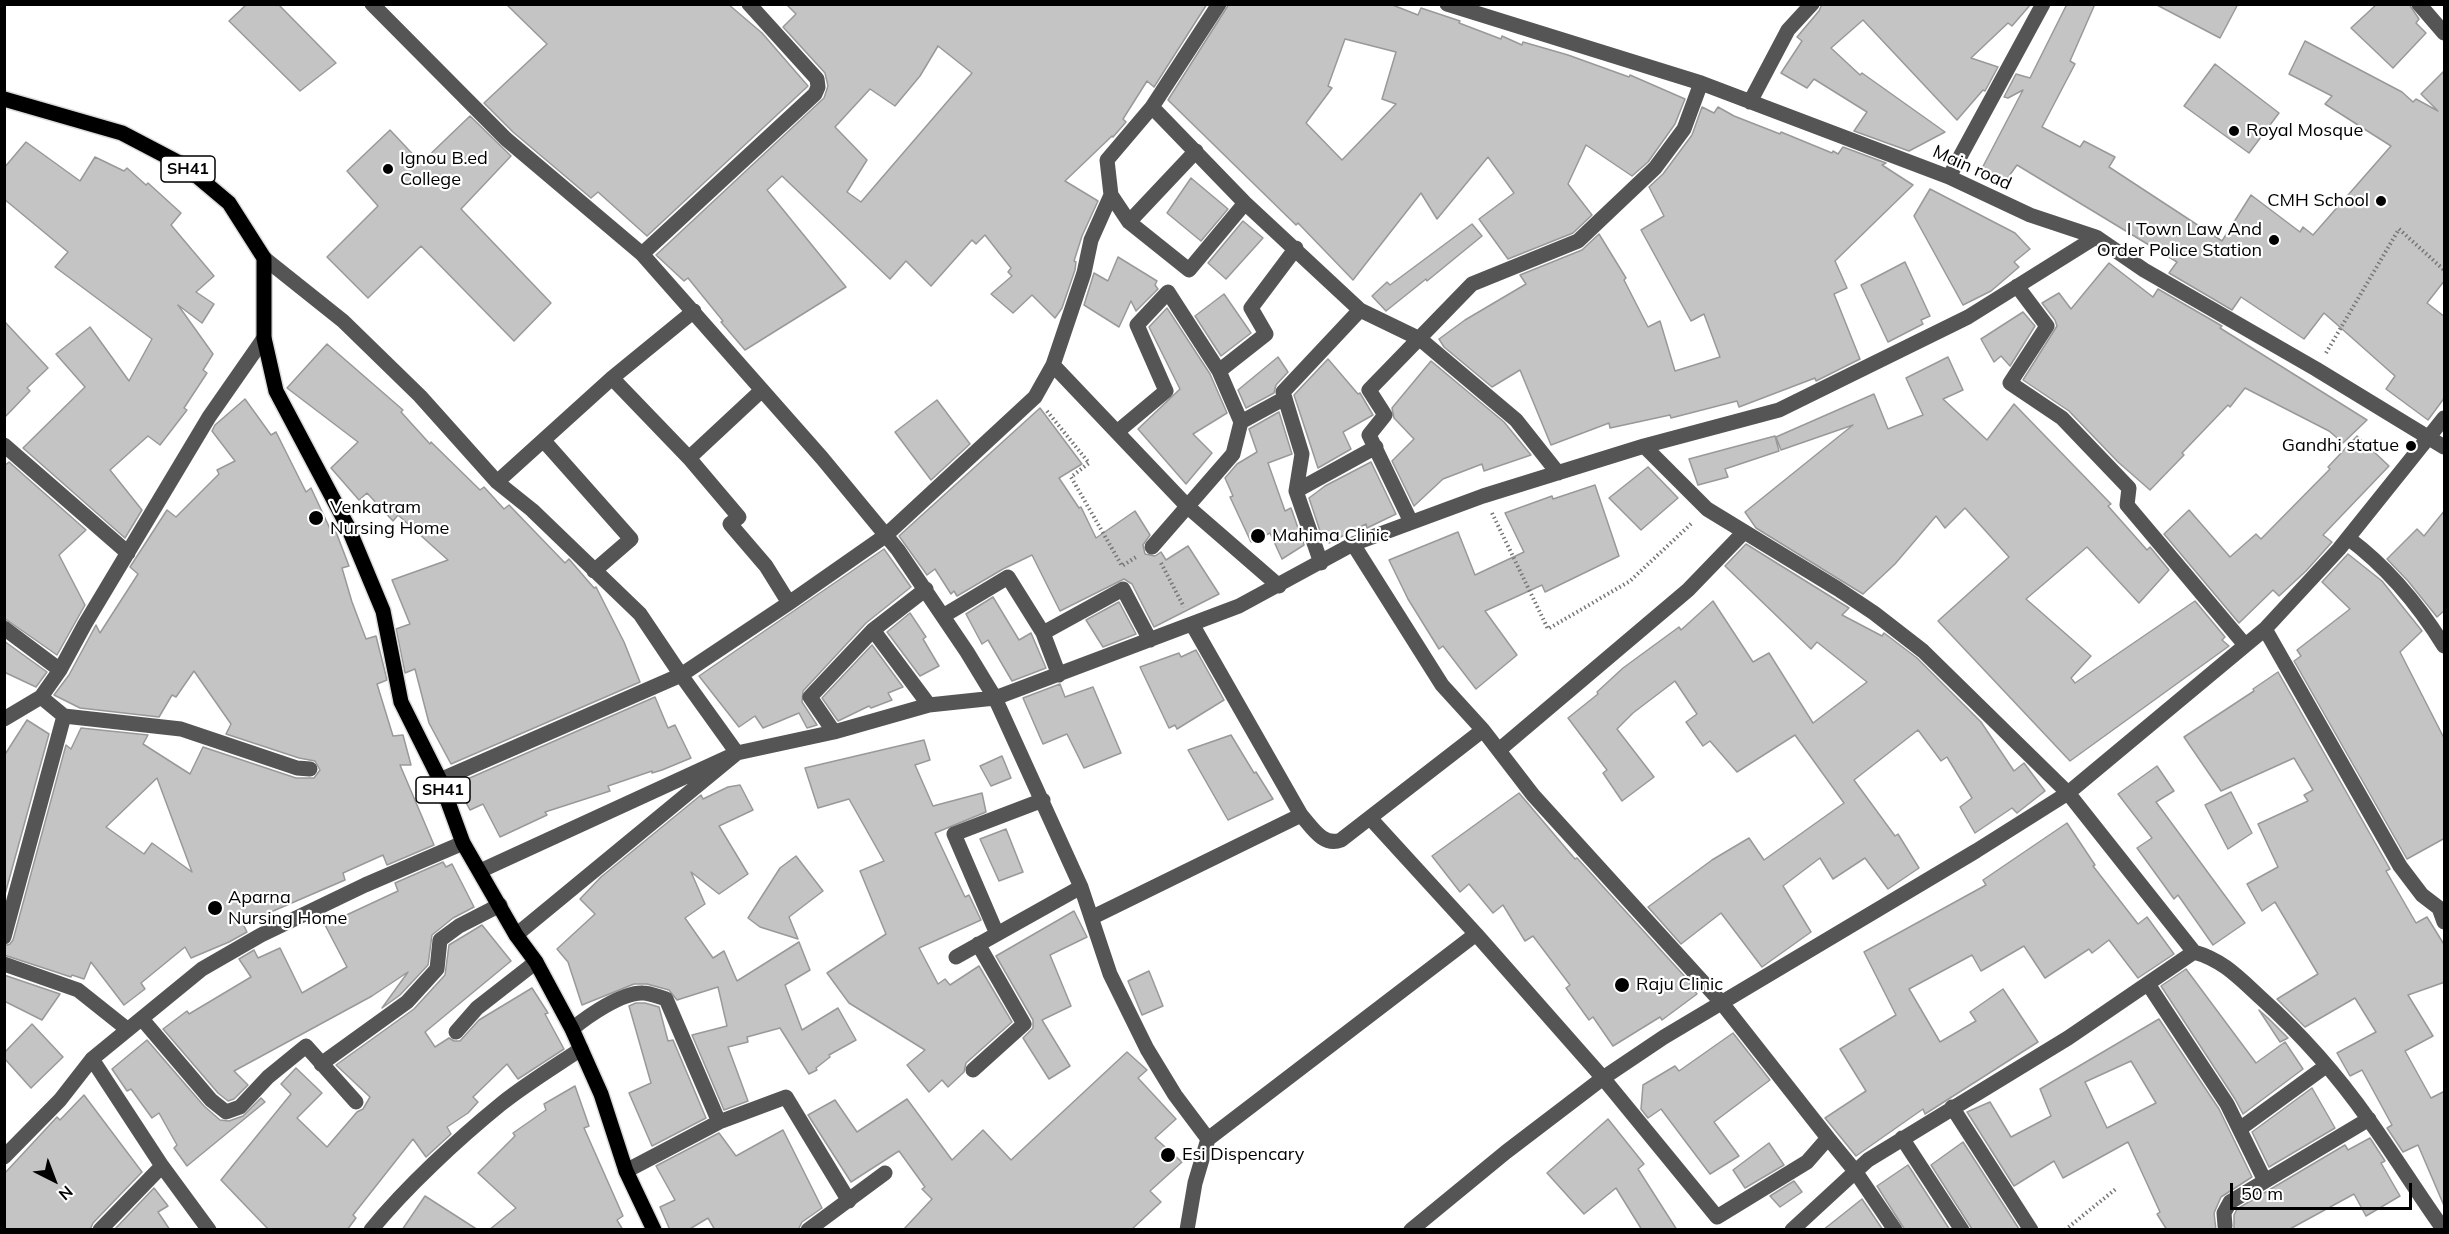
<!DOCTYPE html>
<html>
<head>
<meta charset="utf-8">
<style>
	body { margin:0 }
	#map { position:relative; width:2449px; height:1234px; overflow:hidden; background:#fff; font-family:Mulish,sans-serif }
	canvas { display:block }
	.frame { position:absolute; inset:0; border:6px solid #000; pointer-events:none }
	.north { position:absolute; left:24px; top:1150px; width:60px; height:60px; -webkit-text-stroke:4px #fff; paint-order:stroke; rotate:138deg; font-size:16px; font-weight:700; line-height:24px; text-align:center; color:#000 }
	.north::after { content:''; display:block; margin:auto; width:21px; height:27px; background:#000; clip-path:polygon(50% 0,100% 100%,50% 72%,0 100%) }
	.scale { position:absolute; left:2230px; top:1183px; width:182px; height:27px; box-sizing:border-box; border:3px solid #000; border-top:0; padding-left:8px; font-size:18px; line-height:21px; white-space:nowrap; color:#000; -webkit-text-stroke:4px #fff; paint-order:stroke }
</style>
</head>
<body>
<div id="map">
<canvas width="2449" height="1234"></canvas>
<div class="frame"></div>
<div class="north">N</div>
<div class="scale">50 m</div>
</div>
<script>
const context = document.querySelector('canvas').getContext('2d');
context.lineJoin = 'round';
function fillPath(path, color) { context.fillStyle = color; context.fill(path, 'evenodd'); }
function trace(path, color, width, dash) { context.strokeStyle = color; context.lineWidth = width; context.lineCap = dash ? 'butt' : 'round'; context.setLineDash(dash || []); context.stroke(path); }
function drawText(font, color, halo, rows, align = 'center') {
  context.font = font + ' Mulish,sans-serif'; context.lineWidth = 4.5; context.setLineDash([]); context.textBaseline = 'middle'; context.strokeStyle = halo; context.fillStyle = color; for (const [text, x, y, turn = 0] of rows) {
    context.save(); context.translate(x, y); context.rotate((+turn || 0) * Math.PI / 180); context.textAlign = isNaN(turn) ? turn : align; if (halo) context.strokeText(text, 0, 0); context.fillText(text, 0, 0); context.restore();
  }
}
const building = new Path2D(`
	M247,4H278L336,63L300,91L229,21Z
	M506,4H728L762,33L808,86L647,236L598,192L591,198L513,132L484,103L547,44Z
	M786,4H1207L1154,87L1147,81L1123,119L1126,122L1113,137L1112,136L1065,181L1098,201L1082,236L1074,261L1076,262L1075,270L1062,308L1055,318L1032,295L1013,313L991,294L1012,276L1008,272L1011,268L985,235L976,244L972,240L931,286L906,261L890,279L782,176L767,190L846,287L745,350L721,322L723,321L688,278L684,281L656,255L824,98L828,86L825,73L783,27L796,14ZM938,46L972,73L861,202L847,192L867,160L835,127L870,89L895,106L920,76Z
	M1229,4H1390L1418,15L1421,8L1460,21L1459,23L1501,39L1502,36L1522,45L1523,42L1568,55L1629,77L1630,75L1685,99L1675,124L1648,162L1632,176L1586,145L1568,184L1592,215L1573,233L1508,259L1479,219L1514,193L1488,157L1437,219L1421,193L1353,280L1298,223L1296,225L1168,100ZM1345,39L1396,52L1382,99L1396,104L1342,160L1306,123L1332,88L1328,86Z
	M1822,4H2031L2012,26L2008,23L1971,58L1998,67L1985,91L1983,90L1957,120L1863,20L1831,48L1860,75L1862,73L1945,132L1909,151L1854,131L1867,112L1814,79L1807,88L1781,73L1802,41L1797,37L1819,11Z
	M2067,4H2095L2070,61L2075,64L2042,127L2080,147L2084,141L2115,157L2109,167L2222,241L2251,195L2300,232L2303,227L2313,235L2391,146L2325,104L2332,96L2289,74L2305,41L2402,92L2413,102L2416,99L2438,111L2421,94L2445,70V280L2427,303L2445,317V397L2428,420L2386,389L2395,376L2324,313L2304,339L2241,297L2232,310L2169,273L2177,262L2017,165L2001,187L1979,174L2023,90L2008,98L2004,97L2016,74L2030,78Z
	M2155,4H2238L2220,38Z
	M2377,4H2409L2419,19L2416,23L2426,33L2393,68L2351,28Z
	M2215,64L2279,113L2249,153L2184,106Z
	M1702,107L1714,113L1718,107L1734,116L1780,134L1781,132L1832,153L1833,151L1838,154L1843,147L1886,163L1882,165L1913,185L1835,261L1847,288L1834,294L1860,359L1816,381L1815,378L1739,407L1737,401L1671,418L1670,415L1610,428L1609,423L1551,445L1520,370L1492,387L1444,347L1439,339L1465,320L1526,284L1520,275L1582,250L1599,234L1626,278L1624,280L1648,327L1660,321L1675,371L1720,357L1704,314L1691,321L1641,230L1664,216L1649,187L1663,174L1692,135Z
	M470,116L511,156L461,209L551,303L514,341L421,246L368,298L327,257L378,206L347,171L390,130L421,163Z
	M26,142L80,181L95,157L124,171L127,168L146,185L148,183L181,213L171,225L214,276L196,292L214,304L202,323L178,305L213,354L203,370L207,373L184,408L187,410L160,445L148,436L110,470L142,510L125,538L23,448L85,387L56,354L90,327L129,381L152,339L55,267L68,252L4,199V168Z
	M1191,178L1228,209L1201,241L1167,213Z
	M1930,189L2015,233L2030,249L2014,262L2019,267L1991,291L1963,305L1914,216Z
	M1243,221L1263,238L1226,279L1208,263Z
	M1472,224L1482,236L1427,281L1426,279L1386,311L1372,296L1387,282L1390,285Z
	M1118,257L1157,281L1155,285L1158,289L1136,311L1131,301L1119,327L1084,305L1094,273L1108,281Z
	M1905,262L1930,316L1921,320L1923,324L1888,342L1861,285Z
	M2109,263L2153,297L2158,289L2222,326L2220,328L2367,420L2343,443L2329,431L2245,388L2230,407L2228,405L2182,453L2184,455L2150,490L2118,462L2069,411L2023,380L2057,326L2055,320L2042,303L2059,293L2071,309Z
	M1224,294L1251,333L1221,356L1195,316Z
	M1167,308L1210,374L1227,413L1193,434L1212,453L1186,484L1138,429L1180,389L1149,327Z
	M2023,312L2035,326L2010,366L2001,356L1994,362L1981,339Z
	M4,321L48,368L27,388L30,391L4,418Z
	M327,344L403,410L401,412L430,444L431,442L480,490L484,487L504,509L509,505L565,563L569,559L594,588L596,587L624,642L640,682L451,764L429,723L415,669L405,673L396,629L410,624L392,580L448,560L398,515L393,521L367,493L359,500L331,468L358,442L287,388Z
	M1278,357L1288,372L1276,385L1274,393L1246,408L1238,390Z
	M1948,357L1963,390L1943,399L1987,440L2014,404L2111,504L2108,506L2147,550L2150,547L2169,570L2139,603L2087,547L2026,599L2091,656L2071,678L2075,683L2195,601L2225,637L2222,640L2229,646L2070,761L1938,621L2009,557L1965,508L1945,528L1936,516L1895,564L1863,594L1756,528L1745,512L1853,425L1781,450L1776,437L1874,394L1888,429L1923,415L1906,378Z
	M1328,359L1358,394L1360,393L1373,415L1343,432L1351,449L1318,468L1294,395Z
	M1431,361L1504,422L1531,455L1484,471L1482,464L1443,479L1414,506L1392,461L1414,439L1394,418L1392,408Z
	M245,399L271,435L276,432L306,492L311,488L332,533L336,532L349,566L342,568L352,602L366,639L376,636L387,680L377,684L393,736L403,735L411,765H400L434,845L387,865L383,855L343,873L345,880L243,924L247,932L229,942L191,958L185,947L141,983L145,989L124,1005L91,962L84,979L72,975L71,977L4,955V946L10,944L13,940L66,745L71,749L81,728L148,735L143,744L190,774L203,747L296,778H314L320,770L315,761L299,758L226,734L231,724L194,671L176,697L172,695L159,717L80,708L54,695L69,675L96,625L100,633L138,574L130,567L167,510L176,517L219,474L217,470L235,461L212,431L215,425ZM157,778L192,872L152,843L144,854L106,827Z
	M937,400L970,444L931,480L895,432Z
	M1040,408L1082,464L1059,478L1079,508L1081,507L1096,538L1135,511L1150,535L1143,545L1145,554L1155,556L1161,552L1166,560L1188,546L1219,594L1154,627L1132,584L1124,579L1060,611L1032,555L1003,569L957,596L954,591L951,594L935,569L927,575L899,536Z
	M1279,412L1292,454L1268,463L1285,511L1291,508L1304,545L1282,559L1270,533L1251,542L1230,497L1233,496L1225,478L1237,464L1257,452L1249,429Z
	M1775,436L1779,451L1725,469L1728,477L1698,485L1689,459Z
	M2357,436L2389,466L2323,535L2332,542L2306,571L2279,596L2273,590L2239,623L2164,534L2189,510L2230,557L2256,534L2261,539L2330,469L2328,467Z
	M9,462L86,530L59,555L85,605L57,655L4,618V466Z
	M1371,462L1396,514L1367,528L1366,524L1329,543L1324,533L1321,534L1309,498L1325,486Z
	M1648,467L1678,498L1641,530L1609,498Z
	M1595,485L1619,556L1545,592L1542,585L1485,611L1517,655L1476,689L1443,646L1439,649L1408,599L1389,560L1458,532L1475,575L1524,552L1505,513L1552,496L1553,499Z
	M2445,510V610L2437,617L2408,581L2387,559L2417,529L2424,536Z
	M1746,544L1849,608L1842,615L1882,636L1884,633L1917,658L1981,722L2014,771L2024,763L2045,791L2017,813L2012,808L1975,833L1960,807L1972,798L1947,757L1941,761L1918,730L1854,780L1895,836L1898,834L1919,868L1888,889L1865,858L1833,879L1820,858L1783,886L1811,932L1762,967L1721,913L1681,944L1648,907L1712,860L1749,838L1764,860L1844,803L1795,735L1737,772L1710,741L1703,746L1686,722L1697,714L1675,681L1633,713L1617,729L1654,777L1622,801L1603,773L1607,770L1568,718L1598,694L1597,692L1623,668L1679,627L1681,630L1713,601L1753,662L1769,653L1813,723L1867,682L1817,642L1811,649L1725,566Z
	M884,549L911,587L866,623L803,691L802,702L817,725L807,728L799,713L763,728L755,716L739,727L699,676Z
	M2348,554L2382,581L2422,631L2400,652L2445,740V838L2407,859L2294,661L2301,656L2297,650L2350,609L2322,582Z
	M993,597L1019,640L1031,633L1046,668L1012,681L988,640L982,644L966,614Z
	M1119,602L1136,634L1103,647L1086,620Z
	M910,613L926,637L923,639L939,666L920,676L887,632Z
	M4,641L47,672L36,687L4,672Z
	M872,645L903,687L888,693L892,700L871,708L869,706L838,721L822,698Z
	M1196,650L1224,700L1177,729L1175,725L1169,728L1140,667L1179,653L1181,657Z
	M2278,672L2390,869L2386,871L2416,923L2427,917L2445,946V982L2408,995L2433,1036L2405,1051L2431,1098L2445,1091V1208L2418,1145L2403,1152L2387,1128L2392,1125L2362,1070L2350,1076L2337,1053L2376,1032L2355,998L2305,1027L2277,999L2318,974L2275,902L2262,911L2247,884L2278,867L2258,824L2308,801L2304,795L2313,790L2294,758L2221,791L2184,737L2254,691L2253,689Z
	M1060,684L1065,697L1093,687L1121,753L1084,768L1067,734L1043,744L1023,698Z
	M655,697L668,728L675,725L691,758L662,770L652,773V771L608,786L610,791L545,812L547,815L500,837L483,804L470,810L456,784Z
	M27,720L49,734L4,898V756Z
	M1231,735L1254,773L1256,772L1273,799L1228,820L1188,750Z
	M924,740L930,760L915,765L933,806L982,793L986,812L935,833L965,897L969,895L981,920L919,948L938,984L945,979L950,985L979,966L1012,1022L966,1063L964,1072L948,1087L942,1080L929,1092L907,1065L925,1050L849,1003L827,973L886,934L860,871L884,861L849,799L818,808L805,768Z
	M1002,756L1011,778L991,786L980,766Z
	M2157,766L2174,791L2156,802L2245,923L2213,945L2178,895L2174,899L2137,848L2152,838L2118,794Z
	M740,785L753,810L719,826L748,874L719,894L691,872L705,904L685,918L713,958L724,951L737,981L799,942L810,970L785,985L802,1030L838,1008L856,1040L829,1055L830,1057L816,1068L817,1070L809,1074L780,1028L747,1037L748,1042L728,1047L748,1101L724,1110L692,1035L727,1026L718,987L677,1000L669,990L647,984H634L582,1005L568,962L557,949L595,914L580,899L601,877L701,795L703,799L728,787Z
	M2231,792L2252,833L2228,849L2205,805Z
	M1519,793L1575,859L1577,858L1688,980L1697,994L1662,1020L1660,1017L1613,1046L1593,1017L1589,1020L1566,988L1570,985L1533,936L1525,941L1503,905L1493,913L1469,884L1460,892L1432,856Z
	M2067,823L2095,865L2093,866L2138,924L2147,917L2174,954L2138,978L2109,940L2092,953L2089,949L2045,978L2024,946L1981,971L1972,955L1909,989L1940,1042L1976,1021L1970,1012L2003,989L2038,1042L1925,1114L1923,1109L1856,1156L1825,1118L1866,1091L1840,1049L1896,1015L1864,952L1986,885L1983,880Z
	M1006,829L1023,872L999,881L980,839Z
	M796,856L823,891L789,917L798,939L760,927L748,918L780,868Z
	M443,862L446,867L452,864L474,907L453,918L432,935L428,965L400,995L382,1008L408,972L372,996L234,1071L248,1085L234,1099L228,1101L218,1093L163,1029L187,1011L189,1014L251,977L239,959L254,950L258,958L280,948L302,993L347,967L325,925L398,891L395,883Z
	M1074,911L1087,937L1050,955L1071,1006L1042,1020L1070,1066L1049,1079L1023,1038L1033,1028V1020L996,956Z
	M482,925L511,961L425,1032L435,1047L449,1038L454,1041H460L479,1020L532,988L548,1013L545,1014L564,1049L518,1079L507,1064L473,1097L478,1102L468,1113L447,1127L451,1134L426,1157L413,1139L353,1215L356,1218L347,1230H269L221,1180L291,1094L281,1084L296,1068L322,1093L297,1118L327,1147L357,1112L363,1109L370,1097L336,1065L414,1009L445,975L449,945Z
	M2186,969L2256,1063L2285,1042L2303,1069L2243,1114L2235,1099L2161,986Z
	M1149,971L1163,1006L1142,1015L1128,981Z
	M4,975L60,994L42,1020L4,1001Z
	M636,1003H645L659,1007L668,1041L673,1040L706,1118L652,1146L629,1093L651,1083L629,1006Z
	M2259,1010L2269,1019L2288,1038L2280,1042Z
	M2159,1019L2219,1109L2252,1177L2221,1197L2214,1213L2216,1230H2167L2157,1214L2160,1212L2128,1142L2063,1178L2054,1161L2014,1186L1967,1112L1990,1102L2011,1137L2051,1116L2040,1089ZM2131,1061L2156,1103L2107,1128L2085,1082Z
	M32,1024L63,1057L31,1088L4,1058V1053Z
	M1733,1033L1770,1080L1714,1122L1739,1156L1710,1174L1661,1109L1648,1118L1641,1109L1643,1085L1675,1066L1679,1071Z
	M147,1040L204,1106L220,1120L229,1121L243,1116L261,1098L265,1102L187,1166L174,1148L177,1145L159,1113L152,1118L131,1089L127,1091L112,1069Z
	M1127,1052L1147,1070L1138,1078L1176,1119L1155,1138L1182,1162L1150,1191L1161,1202L1131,1230H903L932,1199L922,1189L925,1187L899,1151L851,1182L808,1115L835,1100L857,1132L907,1099L952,1160L983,1130L1011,1160Z
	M575,1086L589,1126L584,1128L623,1216L617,1220L623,1230H489L516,1208L478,1173L515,1136L513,1133L546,1110L544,1104Z
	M2312,1088L2335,1128L2269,1167L2252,1132Z
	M84,1095L142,1172L93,1223L90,1230H4V1174L57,1117L60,1120Z
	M1608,1119L1644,1164L1638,1169L1677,1230H1642L1616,1188L1584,1214L1547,1173Z
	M783,1130L822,1208L802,1222L798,1230H715L708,1218L688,1230H670L660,1207L675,1200L656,1166L719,1133L736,1156Z
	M2370,1138L2385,1161L2381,1163L2400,1196L2366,1216L2354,1194L2288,1230H2234V1215L2237,1209L2345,1145L2348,1150Z
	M1963,1142L2019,1229H1972L1931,1165Z
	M1769,1143L1784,1165L1745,1188L1733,1170Z
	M1908,1165L1950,1230H1905L1877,1186Z
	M1794,1181L1802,1192L1780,1207L1770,1196Z
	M154,1188L168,1206L158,1212L170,1230H114Z
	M425,1196L478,1230H402Z
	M1862,1199L1883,1230H1823Z`);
fillPath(building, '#c4c4c4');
trace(building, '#999', 1.5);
const major = new Path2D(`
	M4,99L122,133L185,166L229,203L264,258V338L276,391L348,527L383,611L401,702L440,780L463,843L516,935L536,962L572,1029L601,1094L626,1171L654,1230`);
trace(major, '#dbdbdb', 18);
trace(new Path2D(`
	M2326,353L2399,229L2444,270
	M1047,411L1089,463L1071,477L1122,566L1136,557
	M1492,513L1548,629L1630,581L1693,522
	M1161,563L1184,607
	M2065,1230L2117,1188`), '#777', 4, [1.5, 3]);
trace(new Path2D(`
	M372,4L506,139L642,254L822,458L898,550L967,652L995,698L1081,887L1110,974L1147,1049L1175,1095L1208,1139
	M1219,4L1152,107L1107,160L1111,195L1129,222L1189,270L1245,203
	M1447,4L1701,83L1949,177L2030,215L2096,237L2144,270L2316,369L2444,447
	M2419,4L2444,33
	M1750,102L1788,30L1812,4
	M1152,107L1245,203L1360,310L1420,339L1516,420L1558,473
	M1949,177L2043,4
	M1129,222L1196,151
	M642,254L815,94L818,87L817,79L749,4
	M264,258L343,321L420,396L497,482L532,510L640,614L681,675L737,753L516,935
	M2017,286L2047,326L2010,383L2062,418L2129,488L2127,505L2245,645
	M1053,365L1084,273L1091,240L1111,195
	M612,378L689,458
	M762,390L689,458L739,517L730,524L766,566L789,603
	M1241,422L1219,371L1266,334L1251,308L1296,248
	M1117,432L1166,391L1137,325L1168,292L1219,371
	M544,441L631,539L594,571
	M4,445L128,553
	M497,482L612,378L694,311
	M1296,491L1376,447
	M1411,522L1369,435L1385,415L1369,390L1472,284L1578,241L1655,168L1684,129L1701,83
	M2348,538C2387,567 2418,604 2444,646
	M1353,544L1442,685L1483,730L1533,795L1721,1002L1828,1138
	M1152,547L1233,454L1241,422L1285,398
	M1321,563L1296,491L1302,454L1283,392L1360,310
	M943,616L1008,577L1043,633L1059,675
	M4,628L60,670
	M2265,629L2400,866L2422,895L2439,908L2444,922
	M873,630L926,589
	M1043,633L1123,589L1150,640
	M41,697L64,716L181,729L297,768L310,769
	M4,719L41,697L60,670L85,624L209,417L264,338
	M834,732L810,697L873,630L929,705
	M1499,750L1688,590L1744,532
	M440,780L681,675L789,603L885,536L1035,397L1053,365L1188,507L1279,586
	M1301,815C1312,827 1323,847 1341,840L1483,730
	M1370,818L1476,934
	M480,871L737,753L834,732L929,705L995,698L1239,606L1353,544L1483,496L1644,446L1779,410L1968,317L2096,237
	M1093,917L1301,815L1192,624
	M997,934L954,834L1043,800
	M4,937L64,716
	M2194,952L2068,793L2265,629L2339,549L2444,418
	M956,957L1081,887
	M4,964L78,990L127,1029
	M2148,984L2227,1104L2265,1181
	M142,1019L211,1100L226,1112L240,1107L268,1077L306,1046L356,1102
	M572,1029C588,1016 622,992 643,993C650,993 659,997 666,999L719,1122L786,1097L849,1201
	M456,1032L477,1008L536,962
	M92,1059L162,1166L209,1230
	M321,1064L407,1002L437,969L440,940L459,926L500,905
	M973,1070L1024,1024L978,944
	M1952,1107L2031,1230
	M2241,1128L2326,1066
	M1902,1138L1962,1230
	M4,1157L60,1100L92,1059L202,969L261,935L365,885L463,843
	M626,1171L719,1122
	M2225,1226L2224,1213L2230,1202L2369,1119
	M100,1230L162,1166
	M371,1230C406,1187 458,1139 501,1104C526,1084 554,1067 581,1049
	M808,1230L885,1173
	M1187,1230L1195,1183L1208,1139L1476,934L1603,1078L1717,1217L1807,1162L1828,1138L1855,1171L1895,1230
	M1411,1230L1506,1152L1603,1078L1664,1037L1976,851L2068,793L1923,651L1874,613L1838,589L1707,509L1644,446
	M1792,1230L1868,1160L2068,1038L2194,952C2223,960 2239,978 2261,998C2301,1034 2338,1076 2369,1120C2395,1156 2418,1194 2444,1230`), '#555', 15);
trace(major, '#000', 15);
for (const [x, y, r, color] of [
	[2234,131,6,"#000"],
	[388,169,6,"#000"],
	[2381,201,6,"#000"],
	[2274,240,6,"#000"],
	[2411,446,6,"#000"],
	[316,518,8,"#000"],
	[1258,536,8,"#000"],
	[215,908,8,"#000"],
	[1622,985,8,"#000"],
	[1168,1155,8,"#000"]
]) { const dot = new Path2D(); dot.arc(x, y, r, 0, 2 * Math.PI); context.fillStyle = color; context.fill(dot); trace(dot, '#fff', 2); }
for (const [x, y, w] of [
	[188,169,54],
	[443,790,54]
]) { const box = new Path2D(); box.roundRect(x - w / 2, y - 13, w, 26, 4.5); context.fillStyle = '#fff'; context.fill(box); trace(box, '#000', 1.5); }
drawText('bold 16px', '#000', null, [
	["SH41",188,169],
	["SH41",443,790]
]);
drawText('18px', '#000', '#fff', [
	["Royal Mosque",2246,131],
	["Ignou B.ed",400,159],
	["College",400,180],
	["CMH School",2369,201,"right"],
	["I Town Law And",2262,230,"right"],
	["Order Police Station",2262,251,"right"],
	["Gandhi statue",2399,446,"right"],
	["Venkatram",330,508],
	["Nursing Home",330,529],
	["Mahima Clinic",1272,536],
	["Aparna",228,898],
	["Nursing Home",228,919],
	["Raju Clinic",1636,985],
	["Esi Dispencary",1182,1155]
], 'left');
drawText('18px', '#000', '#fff', [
	["Main road",1972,168,24]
]);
</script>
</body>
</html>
